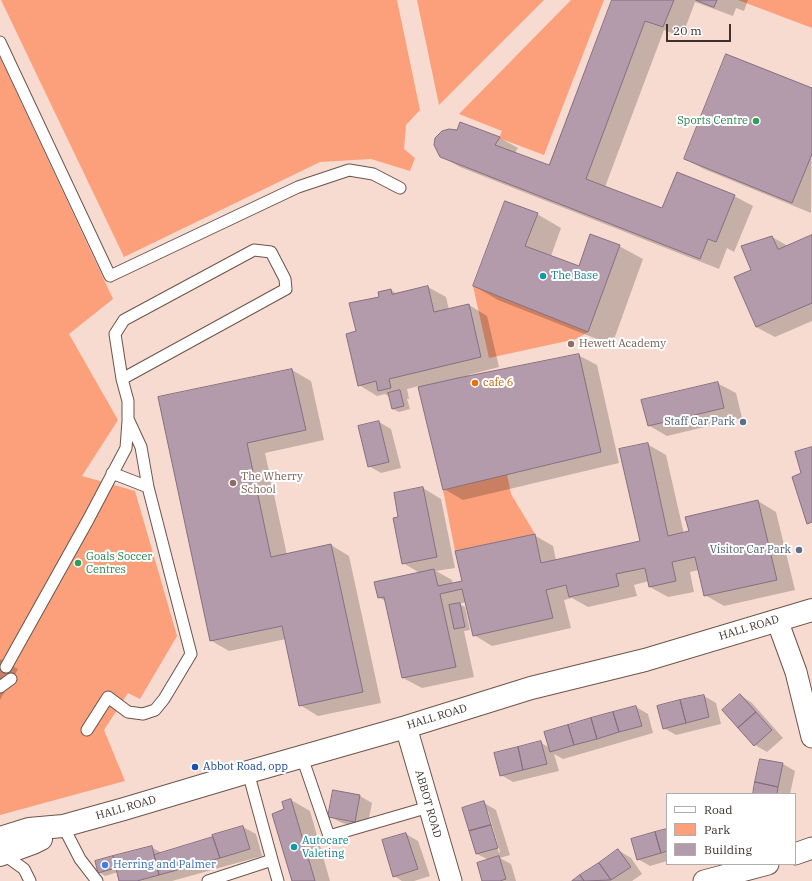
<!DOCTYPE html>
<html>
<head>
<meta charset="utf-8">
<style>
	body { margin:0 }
	#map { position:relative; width:812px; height:881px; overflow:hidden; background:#f8dbd0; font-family:"IBM Plex Serif",serif }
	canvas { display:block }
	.legend { position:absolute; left:666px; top:793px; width:130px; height:72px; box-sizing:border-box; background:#fff; border:1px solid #b1adab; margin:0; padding:5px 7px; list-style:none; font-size:12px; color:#3c312d }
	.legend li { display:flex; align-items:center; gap:8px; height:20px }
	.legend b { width:20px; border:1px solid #b1adab }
	.scale { position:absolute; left:666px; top:24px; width:65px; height:18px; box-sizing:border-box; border:2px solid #3c312d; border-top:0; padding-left:5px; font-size:12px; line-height:14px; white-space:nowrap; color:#3c312d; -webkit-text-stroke:3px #fff; paint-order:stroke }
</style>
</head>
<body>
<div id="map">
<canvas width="812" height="881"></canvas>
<ul class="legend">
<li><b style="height:5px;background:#fff"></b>Road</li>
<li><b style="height:11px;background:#fc9f7b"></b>Park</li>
<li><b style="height:11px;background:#b39bab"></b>Building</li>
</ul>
<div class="scale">20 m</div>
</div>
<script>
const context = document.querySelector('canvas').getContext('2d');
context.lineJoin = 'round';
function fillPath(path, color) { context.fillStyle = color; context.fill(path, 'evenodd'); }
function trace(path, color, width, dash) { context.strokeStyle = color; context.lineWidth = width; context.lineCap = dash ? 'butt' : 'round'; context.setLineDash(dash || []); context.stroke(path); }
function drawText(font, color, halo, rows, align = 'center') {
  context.font = font + ' "IBM Plex Serif",serif'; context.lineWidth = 4; context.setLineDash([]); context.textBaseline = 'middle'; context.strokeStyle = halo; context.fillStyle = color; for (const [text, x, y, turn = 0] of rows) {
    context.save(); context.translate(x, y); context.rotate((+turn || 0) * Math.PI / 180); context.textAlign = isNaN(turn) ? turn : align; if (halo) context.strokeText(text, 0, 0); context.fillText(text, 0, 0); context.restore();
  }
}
fillPath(new Path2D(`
	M1,0H397L420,110L406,125L404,149L415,158L410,171L371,159L320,162L124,257Z
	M417,0H544L439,105Z
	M571,0H604L544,155L499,138L502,131L459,114Z
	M738,0H812V28Z
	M0,57L113,299L69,334L118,420L82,476L135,491L177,636L140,699L128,693L104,730L125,781L0,815Z
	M473,286L588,332L576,339L489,358Z
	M507,474L511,494L535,534L455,551L443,490Z`), '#fc9f7b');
fillPath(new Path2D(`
	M613,0H748L744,11L736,8L733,16L695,2L682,37L664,30L605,187L662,209L734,196L753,206L734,252L727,248L719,269L460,167L441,156L500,138L518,148L515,153L549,166Z
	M812,89L811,213L704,169L685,159Z
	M537,214L561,228L551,256L579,267L619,246L643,259L612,345L498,300L474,286Z
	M812,236V321L775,337L756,327L752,270L742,247L772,237L788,246Z
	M428,287L446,297L449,310L469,305L487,316L499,367L468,375V377L578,355L597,365L619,463L463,500L444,489L419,386L407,389L409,399H407L410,409L399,412L393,409L390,397L385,394L377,396L359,385L357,332L380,297L391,290L397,294Z
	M292,370L311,381L324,440L265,453L287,555L331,545L349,556L381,703L318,716L300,705L286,639L229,651L210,640L159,398Z
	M717,383L736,393L742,418L667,436L648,425Z
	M379,422L391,429L401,468L381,473L369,466Z
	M647,444L666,455L684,534L758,501L776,512L795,590L724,606L705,595L699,570L690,572L694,592L668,597L650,587L649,581L634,585L637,596L588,607L572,598L564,600L571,628L492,646L474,635L466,602L459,604L465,607L470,630L464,631L474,677L422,688L403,678L386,602L379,597L420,573L403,563L399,518L423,488L441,499L455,568L436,571L452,580L453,584L463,581L534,535L553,546L556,560L641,542Z
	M0,659L18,669L0,700Z
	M740,695L752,703L783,738L767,752L755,745Z
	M704,696L716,703L721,724L676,735L664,728Z
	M636,707L648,714L653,733L563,759L554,754L559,771L513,782L501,775L540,742L550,748Z
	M783,764L795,771L790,794H754Z
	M360,796L372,803L367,828L342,823L329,816Z
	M291,800L310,811L330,881H293L286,810L284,803Z
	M484,803L496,810L510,855L500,858L511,864L516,881H483L489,860L477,854ZM486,811H488L500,852L499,853Z
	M243,827L256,834L262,856L172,881H120L118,872L105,876L99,872L151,847L162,853L215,838Z
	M667,830V861L650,866L638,859Z
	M406,834L418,841L430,876L414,881H402L394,876Z
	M618,850L631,858L642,874L632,881H573Z`), '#0003');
const building = new Path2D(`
	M612,0H674L663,27L645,21L586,179L662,208L677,172L735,195L716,242L708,239L700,259L440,157L434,145L435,138L442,131L449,129L457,130L460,122L500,137L495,145L549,165Z
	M696,0H717L714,7Z
	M726,54L812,88V154L792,203L684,159Z
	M505,201L538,213L525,246L579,266L590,234L620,245L588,332L473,286Z
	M812,235V303L756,327L734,277L751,270L741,246L772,236L778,249Z
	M428,286L434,312L469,304L481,357L389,379L391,388L378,391L376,381L358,386L346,334L356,331L349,303L379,297L378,292L391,289L392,294Z
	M579,354L601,452L443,490L418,387L458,378Z
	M292,369L306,430L247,443L271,557L331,544L363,692L299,706L282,626L210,641L158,397Z
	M718,382L724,408L648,426L641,400Z
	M400,390L404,406L392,409L388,393Z
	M379,421L389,462L368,467L358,426Z
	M648,443L668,536L689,531L685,517L758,500L777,580L704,596L695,557L672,562L676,581L649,587L645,568L616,574L619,586L569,597L566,585L546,590L553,618L473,636L462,589L440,594L456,667L402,678L384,597L378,598L374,582L434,569L438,586L462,581L455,551L535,534L541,563L640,541L619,449Z
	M812,447V522L807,524L792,477L801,473L795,452Z
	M423,487L437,557L402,564L393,518L398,517L394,493Z
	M460,603L465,627L454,629L449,605Z
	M740,694L756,712L738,728L722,710Z
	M704,695L709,717L686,723L680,700Z
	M680,700L686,723L663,729L657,706Z
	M636,706L642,726L619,732L613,712Z
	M613,712L619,732L597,739L591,718Z
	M756,712L772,730L754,746L738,728Z
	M591,718L597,739L574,745L568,725Z
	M568,725L574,745L550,752L544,732Z
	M541,741L547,764L523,770L518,747Z
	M518,747L523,770L500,776L494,753Z
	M760,759L783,763L778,787L755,782Z
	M755,782L778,787L777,794H753Z
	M333,790L360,795L355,822L328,817Z
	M291,799L315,881H292L272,814L284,809L282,802Z
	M484,801L491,825L469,831L462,808Z
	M491,825L498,848L476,854L469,831Z
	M243,826L250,849L220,858L212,835Z
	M667,829V851L661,853L655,832Z
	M655,832L661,853L637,860L631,839Z
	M406,833L418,869L393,877L382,840Z
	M213,837L220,858L159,875L154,855Z
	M152,846L159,875L137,881H119L113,856Z
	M618,849L631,867L611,880L599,863Z
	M113,856L116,868L98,873L95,861Z
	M499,856L506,879L500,881H482L477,863Z
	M599,863L611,880L584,881L580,875Z
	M580,875L584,881H572Z`);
fillPath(building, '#b39bab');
trace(building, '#866f7f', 1);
const service = new Path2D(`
	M0,42L110,276L298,187L349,170L373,174L400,188
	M112,473L148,487
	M6,667L88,520L126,448L128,421V401L122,379L115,334L124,320L254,250L271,252L285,279L286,289L122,379
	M0,687L11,679
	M87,730L108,697L128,712L143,714L155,710L164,699L191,654L148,487L141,447L129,421
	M302,757L329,836L429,807
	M248,772L272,860
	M63,826L80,859L97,881
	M3,854L24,869L30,881
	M208,881L272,860L278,881`);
const minor = new Path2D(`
	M777,620L796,672L812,737
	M406,727L451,881
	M795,854L812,848
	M704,881L768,864`);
const tertiary = new Path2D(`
	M0,838L29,829L63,826L124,809L248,772L406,727L531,688L645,660L812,610
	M0,855L33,843L41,839`);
trace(service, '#6c544a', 13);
trace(minor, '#6c544a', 23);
trace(tertiary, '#6c544a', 24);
trace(service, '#fff', 11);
trace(minor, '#fff', 21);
trace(tertiary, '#fff', 22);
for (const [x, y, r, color] of [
	[756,121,4,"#2e9e5b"],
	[543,276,4,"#0f9aa8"],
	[571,344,4,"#8d6e63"],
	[475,383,4,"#e8710a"],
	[743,422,4,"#5c6f8a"],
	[233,483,4,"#8d6e63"],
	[799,550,4,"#5c6f8a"],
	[78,563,4,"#2e9e5b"],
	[195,767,4,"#1a4fb4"],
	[294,847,4,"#0f9aa8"],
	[105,865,4,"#3f7fe0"]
]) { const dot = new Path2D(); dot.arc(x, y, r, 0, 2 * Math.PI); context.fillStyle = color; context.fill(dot); trace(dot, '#fff', 1.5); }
drawText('11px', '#27864d', '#fff', [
	["Sports Centre",748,121],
	["Goals Soccer",86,557,"left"],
	["Centres",86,570,"left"]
], 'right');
drawText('11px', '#0d838f', '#fff', [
	["The Base",551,276],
	["Autocare",302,841],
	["Valeting",302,854]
], 'left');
drawText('11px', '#785e54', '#fff', [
	["Hewett Academy",579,344],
	["The Wherry",241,477],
	["School",241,490]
], 'left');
drawText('11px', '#c56008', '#fff', [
	["cafe 6",483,383]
], 'left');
drawText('11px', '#4e5e75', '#fff', [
	["Staff Car Park",735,422],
	["Visitor Car Park",791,550]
], 'right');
drawText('11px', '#3c312d', '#fff', [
	["HALL ROAD",749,628,-17],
	["HALL ROAD",437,717,-17],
	["ABBOT ROAD",428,804,74],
	["HALL ROAD",126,808,-16]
]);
drawText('11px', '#164399', '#fff', [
	["Abbot Road, opp",203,767]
], 'left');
drawText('11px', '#366cbe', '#fff', [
	["Herring and Palmer",113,865]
], 'left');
</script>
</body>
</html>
